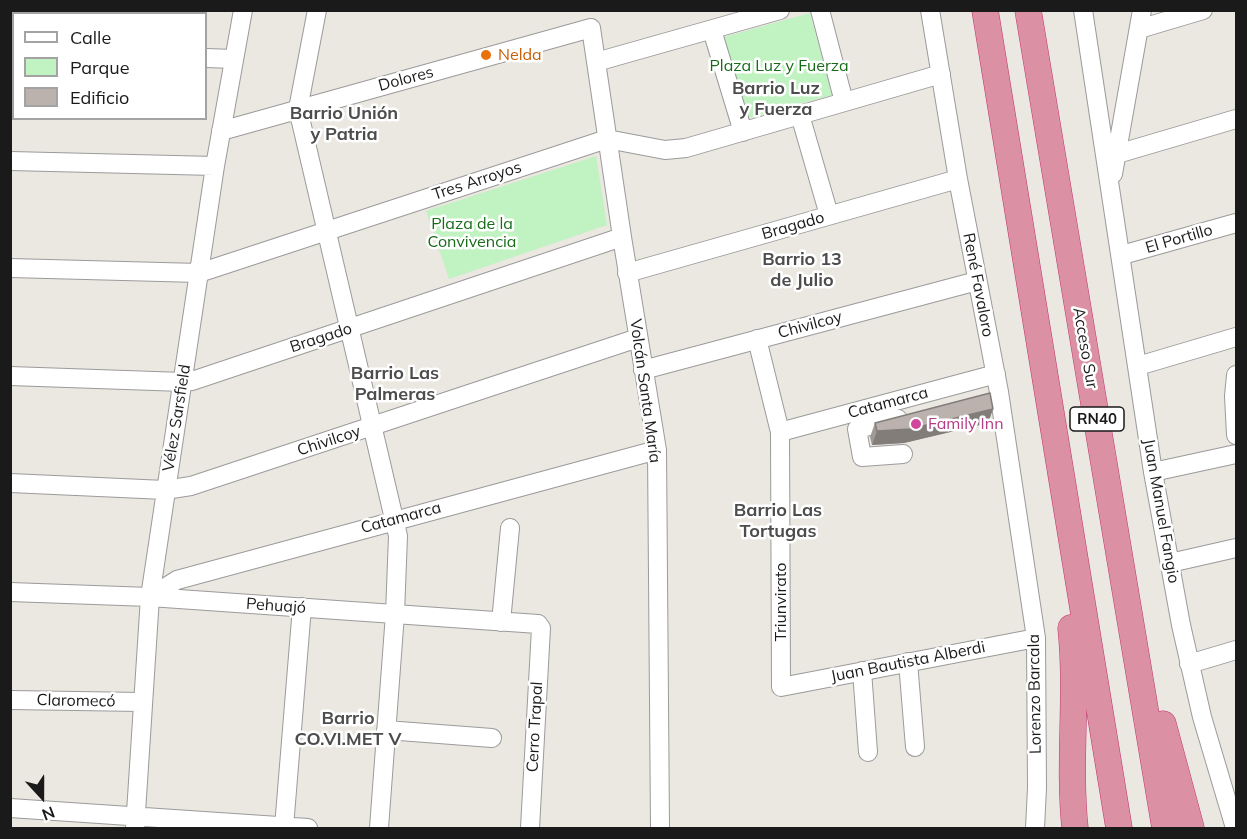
<!DOCTYPE html>
<html>
<head>
<meta charset="utf-8">
<style>
	body { margin:0 }
	#map { position:relative; width:1247px; height:839px; overflow:hidden; background:#ebe7e1; font-family:Mulish,sans-serif }
	canvas { display:block }
	.frame { position:absolute; inset:0; border:12px solid #1a1a1a; pointer-events:none }
	.legend { position:absolute; left:12px; top:12px; width:195px; height:108px; box-sizing:border-box; background:#fff; border:2px solid #a3a3a3; margin:0; padding:8px 10px; list-style:none; font-size:18px; color:#1a1a1a }
	.legend li { display:flex; align-items:center; gap:12px; height:30px }
	.legend b { width:30px; border:2px solid #a3a3a3 }
	.north { position:absolute; left:12px; top:767px; width:60px; height:60px; -webkit-text-stroke:4px #fff; paint-order:stroke; rotate:159deg; font-size:16px; font-weight:700; line-height:24px; text-align:center; color:#1a1a1a }
	.north::after { content:''; display:block; margin:auto; width:21px; height:27px; background:#1a1a1a; clip-path:polygon(50% 0,100% 100%,50% 72%,0 100%) }
</style>
</head>
<body>
<div id="map">
<canvas width="1247" height="839"></canvas>
<div class="frame"></div>
<ul class="legend">
<li><b style="height:8px;background:#fff"></b>Calle</li>
<li><b style="height:16px;background:#c1f2c1"></b>Parque</li>
<li><b style="height:16px;background:#bbb2ae"></b>Edificio</li>
</ul>
<div class="north">N</div>
</div>
<script>
const context = document.querySelector('canvas').getContext('2d');
context.lineJoin = 'round';
function fillPath(path, color) { context.fillStyle = color; context.fill(path, 'evenodd'); }
function trace(path, color, width, dash) { context.strokeStyle = color; context.lineWidth = width; context.lineCap = dash ? 'butt' : 'round'; context.setLineDash(dash || []); context.stroke(path); }
function drawText(font, color, halo, rows, align = 'center') {
  context.font = font + ' Mulish,sans-serif'; context.lineWidth = 5; context.setLineDash([]); context.textBaseline = 'middle'; context.strokeStyle = halo; context.fillStyle = color; for (const [text, x, y, turn = 0] of rows) {
    context.save(); context.translate(x, y); context.rotate((+turn || 0) * Math.PI / 180); context.textAlign = isNaN(turn) ? turn : align; if (halo) context.strokeText(text, 0, 0); context.fillText(text, 0, 0); context.restore();
  }
}
fillPath(new Path2D(`
	M810,13L832,95L748,118L724,37Z
	M596,156L607,225L449,279L426,211Z`), '#c1f2c1');
const minor = new Path2D(`
	M317,10L298,109L398,536L395,614L379,828
	M820,10L844,102
	M930,10L958,179L999,392L1036,638L1037,788L1035,828
	M1083,10L1153,472L1181,625L1202,717L1235,828
	M1139,29L1203,10
	M712,30L743,132
	M10,53H14
	M206,58L234,59
	M596,62L780,10
	M800,115L829,215
	M221,131L591,28L622,237L657,450L660,828
	M1117,154L1236,119
	M10,161L215,166
	M1113,174L1142,10
	M1122,255L1236,223
	M10,268L199,273L607,139L665,150L686,148L941,74
	M627,273L958,179
	M757,339L780,432L781,687L1036,638
	M1138,366L1236,337
	M643,370L977,281
	M1236,375L1234,396L1236,435
	M10,376L183,382L192,381L622,237
	M898,419L857,429L862,457L903,454
	M780,432L996,374
	M1153,472L1236,454
	M10,483L165,490L191,486L638,338
	M1170,563L1236,548
	M10,592L150,597L538,624L541,628L530,828
	M150,597L177,580L657,450
	M501,622L510,528
	M908,662L915,747
	M1189,664L1236,650
	M862,671L868,752
	M10,700L142,702
	M386,730L492,738
	M10,808L308,828
	M284,827L302,607
	M135,828L150,597L215,166L243,10`);
const highway = new Path2D(`
	M985,10L1119,828
	M1028,10L1165,828
	M1071,628C1078,695 1068,762 1075,828
	M1163,724L1191,828`);
trace(minor, '#9b9b9b', 20);
trace(highway, '#c13570', 27);
trace(minor, '#fff', 18);
trace(highway, '#db90a3', 26);
fillPath(new Path2D(`
	M993,409L988,423L904,443L872,445L870,437L875,423Z`), '#a19996');
fillPath(new Path2D(`
	M993,409L988,423L904,443L872,445L877,431Z`), '#837d7a');
const building = new Path2D(`
	M990,393L993,409L910,429L877,431L875,423Z`);
fillPath(building, '#bbb2ae');
trace(building, '#837d7a', 1.5);
for (const [x, y, r, color] of [
	[486,55,6,"#e8710a"],
	[916,424,6,"#d1479c"]
]) { const dot = new Path2D(); dot.arc(x, y, r, 0, 2 * Math.PI); context.fillStyle = color; context.fill(dot); trace(dot, '#fff', 2); }
for (const [x, y, w] of [
	[1097,419,54]
]) { const box = new Path2D(); box.roundRect(x - w / 2, y - 12, w, 24, 4.5); context.fillStyle = '#fff'; context.fill(box); trace(box, '#1a1a1a', 1.5); }
drawText('bold 15px', '#1a1a1a', null, [
	["RN40",1097,419]
]);
drawText('16px', '#c56008', '#fff', [
	["Nelda",498,55]
], 'left');
drawText('16px', '#166b17', '#fff', [
	["Plaza Luz y Fuerza",779,66],
	["Plaza de la",472,224],
	["Convivencia",472,242]
]);
drawText('16px', '#1a1a1a', '#fff', [
	["Dolores",406,79,-15],
	["Tres Arroyos",477,181,-18],
	["Bragado",793,226,-16],
	["El Portillo",1179,239,-16],
	["René Favaloro",978,285,79],
	["Chivilcoy",810,325,-15],
	["Bragado",321,338,-18],
	["Acceso Sur",1085,348,80],
	["Volcán Santa María",645,391,82],
	["Catamarca",888,403,-15],
	["Vélez Sarsfield",177,418,-81],
	["Chivilcoy",329,441,-18],
	["Juan Manuel Fangio",1161,511,80],
	["Catamarca",401,518,-15],
	["Triunvirato",781,602,-90],
	["Pehuajó",276,606,4],
	["Juan Bautista Alberdi",908,662,-11],
	["Lorenzo Barcala",1035,694,-91],
	["Claromecó",76,701,1],
	["Cerro Trapal",535,727,-87]
]);
drawText('16px', '#b23c85', '#fff', [
	["Family Inn",928,424]
], 'left');
drawText('bold 18px', '#4d4d4d', '#fff', [
	["Barrio Luz",776,89],
	["y Fuerza",776,110],
	["Barrio Unión",344,114],
	["y Patria",344,135],
	["Barrio 13",802,260],
	["de Julio",802,281],
	["Barrio Las",395,374],
	["Palmeras",395,395],
	["Barrio Las",778,511],
	["Tortugas",778,532],
	["Barrio",348,719],
	["CO.VI.MET V",348,740]
]);
</script>
</body>
</html>
